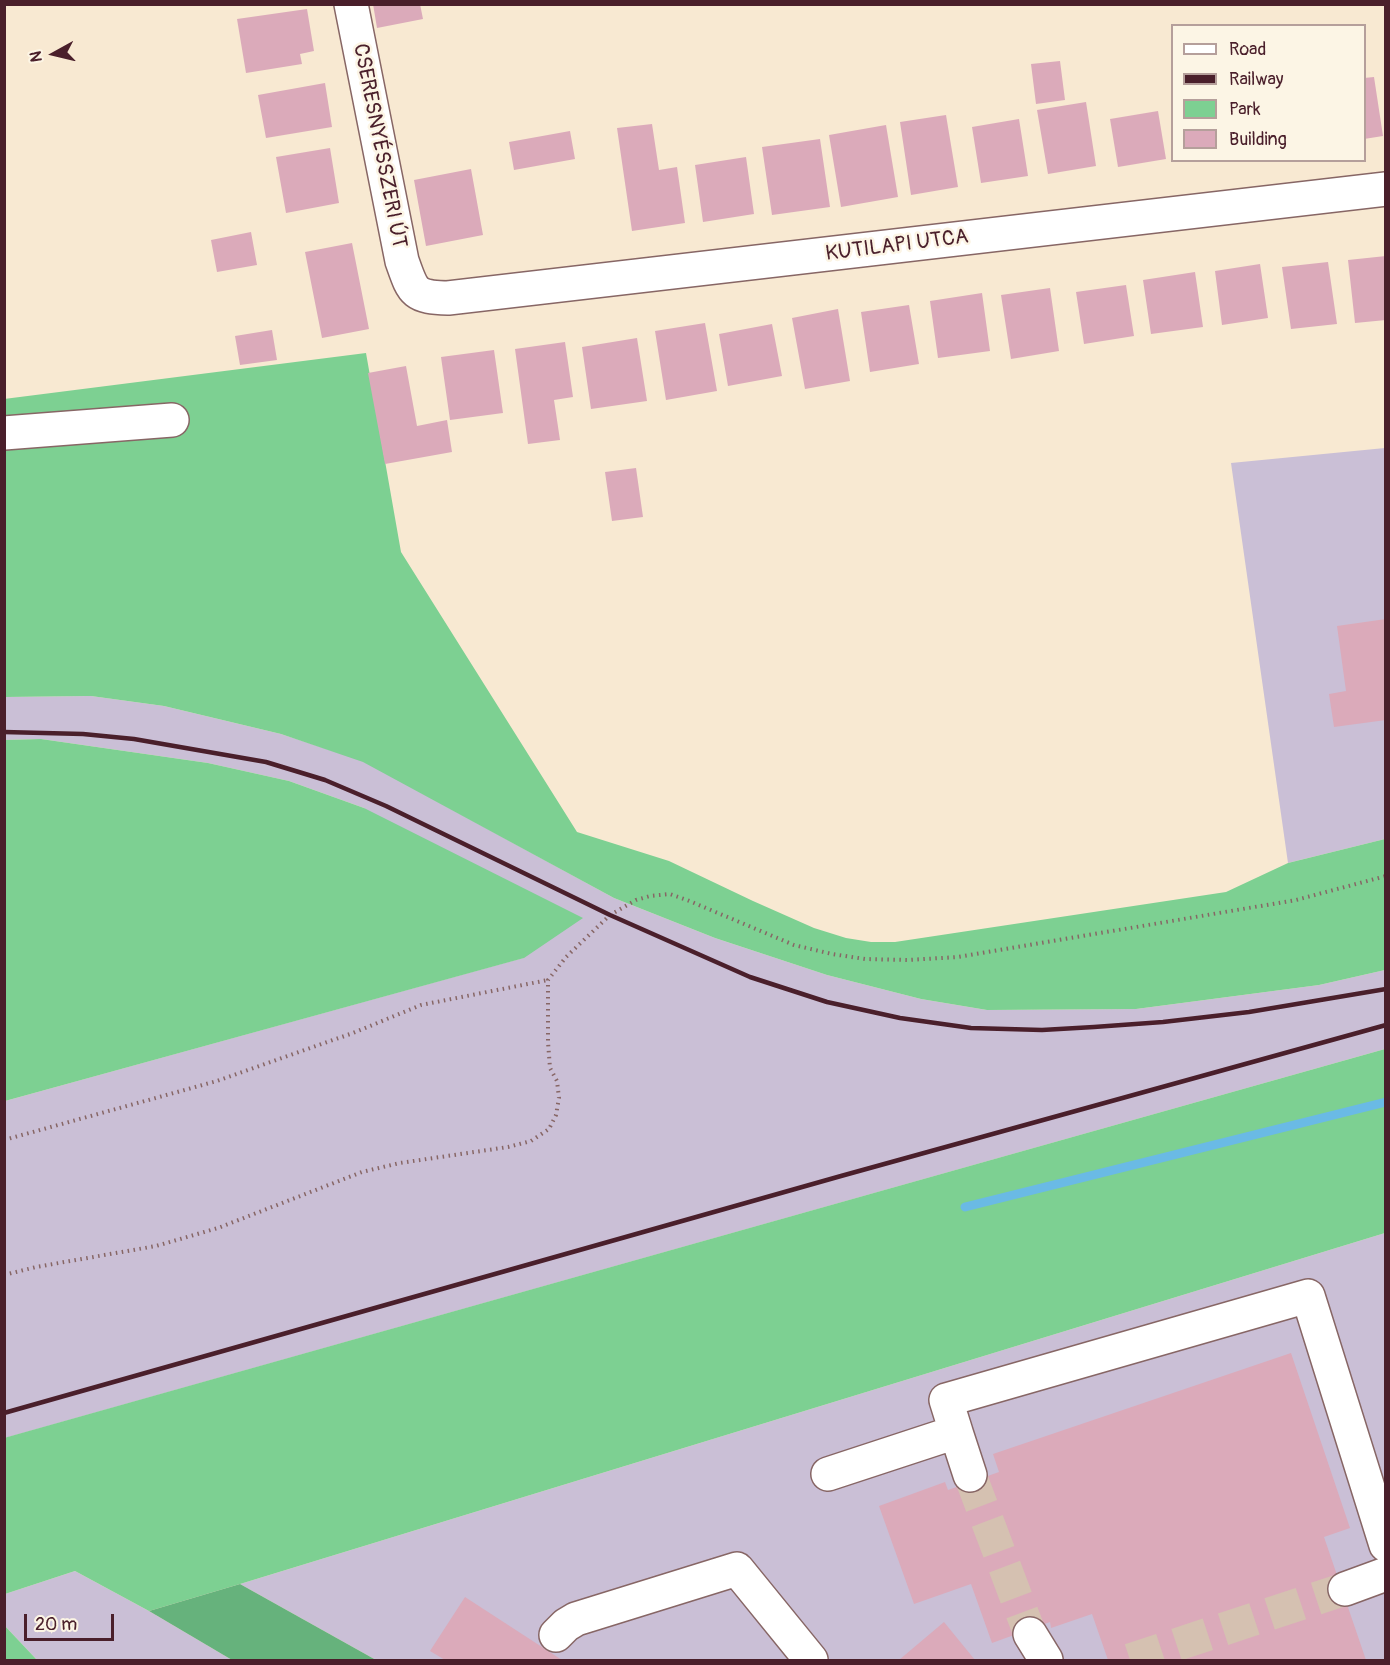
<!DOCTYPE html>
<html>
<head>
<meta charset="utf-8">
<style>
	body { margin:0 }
	#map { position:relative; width:1390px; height:1665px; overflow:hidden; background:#f8e9d2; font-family:Pangolin,sans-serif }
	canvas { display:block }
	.frame { position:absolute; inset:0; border:6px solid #4a1f2b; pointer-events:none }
	.legend { position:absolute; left:1171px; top:24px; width:195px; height:138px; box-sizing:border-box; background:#fcf5e5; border:2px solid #b59f9b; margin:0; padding:8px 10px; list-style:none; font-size:18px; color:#4a1f2b }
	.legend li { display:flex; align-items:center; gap:12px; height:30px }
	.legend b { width:30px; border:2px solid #b59f9b }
	.north { position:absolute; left:24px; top:24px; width:60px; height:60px; -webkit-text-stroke:4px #fcf5e5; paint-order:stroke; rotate:262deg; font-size:16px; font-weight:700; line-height:24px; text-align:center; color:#4a1f2b }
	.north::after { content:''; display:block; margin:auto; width:21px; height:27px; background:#4a1f2b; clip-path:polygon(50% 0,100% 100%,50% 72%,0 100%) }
	.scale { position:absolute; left:24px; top:1614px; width:90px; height:27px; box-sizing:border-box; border:3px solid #4a1f2b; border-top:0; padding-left:8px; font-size:18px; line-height:21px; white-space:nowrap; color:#4a1f2b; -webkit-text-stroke:4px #fcf5e5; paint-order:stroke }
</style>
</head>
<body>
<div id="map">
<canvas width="1390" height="1665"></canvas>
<div class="frame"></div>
<ul class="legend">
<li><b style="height:8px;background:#fff"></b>Road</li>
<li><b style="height:8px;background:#4a1f2b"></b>Railway</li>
<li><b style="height:16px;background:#7dd092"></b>Park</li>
<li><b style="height:16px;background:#dbaaba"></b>Building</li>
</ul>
<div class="north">N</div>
<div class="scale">20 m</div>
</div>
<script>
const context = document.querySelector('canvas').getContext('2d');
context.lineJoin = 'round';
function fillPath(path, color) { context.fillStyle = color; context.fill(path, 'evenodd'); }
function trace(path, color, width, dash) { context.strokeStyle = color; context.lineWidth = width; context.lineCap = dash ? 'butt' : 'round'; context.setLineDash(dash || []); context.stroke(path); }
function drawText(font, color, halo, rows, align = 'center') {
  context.font = font + ' Pangolin,sans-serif'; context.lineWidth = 5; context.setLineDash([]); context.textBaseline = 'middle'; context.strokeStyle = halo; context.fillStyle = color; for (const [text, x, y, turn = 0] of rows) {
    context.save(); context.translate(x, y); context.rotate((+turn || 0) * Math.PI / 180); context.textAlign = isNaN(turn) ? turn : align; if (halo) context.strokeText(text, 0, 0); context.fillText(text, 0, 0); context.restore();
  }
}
fillPath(new Path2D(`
	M1385,448V839L1288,863L1231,463Z
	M91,696L164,706L281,734L363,761L614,898L715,938L827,975L921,999L987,1010L1136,1009L1319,985L1385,970V1049L5,1438V1101L523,958L364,808L289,781L208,763L41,739L5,740V697Z
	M1385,1233V1660H376L240,1584Z
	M75,1571L149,1611L232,1660H37L5,1626V1594Z`), '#cabfd6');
fillPath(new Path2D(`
	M366,353L401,552L577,832L669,861L753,901L814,928L846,938L871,942H895L1226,892L1288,863L1385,839V970L1319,985L1136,1009L987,1010L921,999L827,975L715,938L614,898L363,762L281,734L164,706L91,696L5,697L4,399Z
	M41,739L208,763L289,781L364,808L583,918L524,958L5,1101V740Z
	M1385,1049V1233L240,1584L149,1611L75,1571L5,1594L4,1438Z
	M4,1626H5L37,1660H5Z`), '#7dd092');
fillPath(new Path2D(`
	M240,1584L376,1660H232L149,1611Z`), '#66b27c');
trace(new Path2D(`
	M965,1207L1386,1102`), '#6abae5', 9);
fillPath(new Path2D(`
	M373,4H420L423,19L377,28Z
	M307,9L314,51L300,54L302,64L246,73L237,19Z
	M1060,61L1065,100L1036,104L1031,64Z
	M1374,77L1383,136L1364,139V78Z
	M325,83L332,127L266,138L258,95Z
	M1086,102L1096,166L1048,174L1037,110Z
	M1158,111L1166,159L1118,167L1110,119Z
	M946,115L958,187L911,195L900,122Z
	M1019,119L1028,176L981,183L972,127Z
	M652,124L659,170L677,167L685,223L632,231L617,128Z
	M886,125L898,197L841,207L829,135Z
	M570,131L575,159L514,170L509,142Z
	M820,139L830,207L772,215L762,147Z
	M330,148L339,203L286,213L276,157Z
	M746,157L754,214L703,222L695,165Z
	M471,169L483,235L426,246L414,180Z
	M251,232L257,265L217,272L211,240Z
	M352,243L369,329L322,338L305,252Z
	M1386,256V320L1355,323L1348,260Z
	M1328,262L1337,324L1291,329L1282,267Z
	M1260,264L1268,318L1222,325L1215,271Z
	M1195,272L1203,327L1151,334L1143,280Z
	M1126,285L1134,336L1084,344L1076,292Z
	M1050,288L1059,351L1011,359L1001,295Z
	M982,293L990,351L938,358L930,301Z
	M909,305L919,364L870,372L861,312Z
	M838,309L850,381L805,389L792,318Z
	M705,323L717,391L666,400L655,331Z
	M772,324L782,376L728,386L719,334Z
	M272,330L277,360L240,365L235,336Z
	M637,338L647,401L591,409L582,347Z
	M565,342L573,397L554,400L560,440L528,444L515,349Z
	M494,350L503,413L450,420L441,357Z
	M406,366L417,426L447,420L452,452L385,464L368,373Z
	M636,468L643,517L612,521L605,472Z
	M1386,619V720L1334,727L1329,694L1346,691L1337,626Z
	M1291,1353L1350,1528L1324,1537L1366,1660H1108L1092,1614L1051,1628L1050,1622L992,1643L971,1584L914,1604L879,1506L945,1482L948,1490L999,1472L993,1454Z
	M465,1597L562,1660H445L430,1651Z
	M944,1622L975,1660H899Z`), '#dbaaba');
trace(new Path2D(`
	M970,1475L1030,1634
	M1130,1660L1345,1589`), '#d5c1b1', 33, [33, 16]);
const minor = new Path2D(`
	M351,4L402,261C413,292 413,297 448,298L1386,189
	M4,433L172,420
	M956,1432L970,1475
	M828,1474L956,1432L946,1400L1308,1296L1386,1545
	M1345,1589L1386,1574
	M1030,1634L1046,1660
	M556,1635L566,1625L576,1619L737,1569L811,1660`);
trace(minor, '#876665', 36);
trace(new Path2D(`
	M4,1140L217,1081L353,1033L421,1005L548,980
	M4,1275L36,1267L156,1246L218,1228L362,1172L400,1163L508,1147L531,1141L549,1129L556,1115L559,1098L557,1081L550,1068L548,1042V980L566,957L610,915L636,900L650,896L670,894L687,900L794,945L832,954L865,959L908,960L958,957L1296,900L1386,876`), '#876665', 4, [1.5, 4.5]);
trace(minor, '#fff', 33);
trace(new Path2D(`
	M4,732L83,734L134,739L266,762L325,780L386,806L610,915L750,977L827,1002L900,1018L971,1028L1042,1030L1094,1027L1163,1022L1249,1012L1386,989
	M4,1413L841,1176L1386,1025`), '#4a1f2b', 4.5);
drawText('21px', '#4a1f2b', '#fcf5e5', [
	["CSERESNYÉSSZERI ÚT",379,146,79],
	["KUTILAPI UTCA",897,246,-7]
]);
</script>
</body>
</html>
